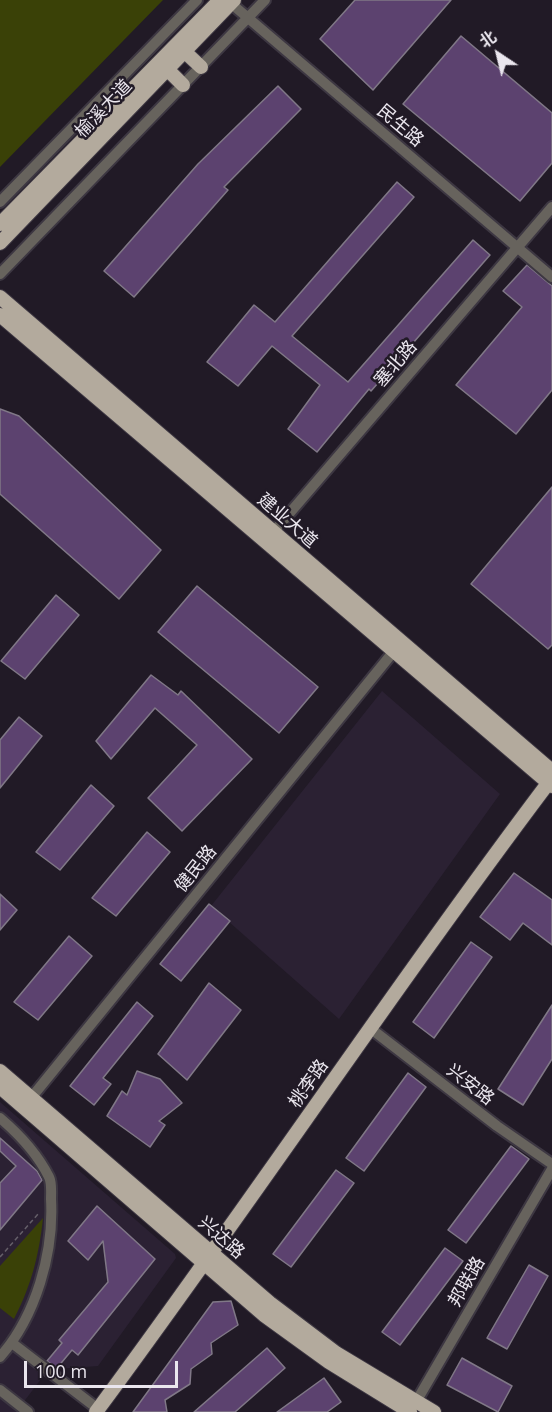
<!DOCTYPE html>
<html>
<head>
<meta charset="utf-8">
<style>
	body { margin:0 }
	#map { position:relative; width:552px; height:1412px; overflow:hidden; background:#211a26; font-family:"Open Sans","Noto Sans SC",sans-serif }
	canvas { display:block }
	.north { position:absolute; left:468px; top:24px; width:60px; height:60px; -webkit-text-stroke:4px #211a26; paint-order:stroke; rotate:325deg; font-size:16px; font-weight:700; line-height:24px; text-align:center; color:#eae6ee }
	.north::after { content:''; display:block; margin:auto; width:21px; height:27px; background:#eae6ee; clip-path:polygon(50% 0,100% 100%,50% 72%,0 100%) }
	.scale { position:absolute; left:24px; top:1361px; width:154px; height:27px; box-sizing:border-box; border:3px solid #eae6ee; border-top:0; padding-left:8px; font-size:18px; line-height:21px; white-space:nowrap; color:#eae6ee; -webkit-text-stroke:4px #211a26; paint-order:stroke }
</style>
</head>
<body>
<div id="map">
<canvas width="552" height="1412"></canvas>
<div class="north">北</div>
<div class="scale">100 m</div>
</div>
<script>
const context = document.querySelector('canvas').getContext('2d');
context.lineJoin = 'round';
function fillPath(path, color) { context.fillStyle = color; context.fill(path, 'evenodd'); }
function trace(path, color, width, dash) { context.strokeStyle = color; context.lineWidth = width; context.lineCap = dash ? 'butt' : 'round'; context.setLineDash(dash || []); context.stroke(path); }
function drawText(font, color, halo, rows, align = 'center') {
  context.font = font + ' "Open Sans","Noto Sans SC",sans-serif'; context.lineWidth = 5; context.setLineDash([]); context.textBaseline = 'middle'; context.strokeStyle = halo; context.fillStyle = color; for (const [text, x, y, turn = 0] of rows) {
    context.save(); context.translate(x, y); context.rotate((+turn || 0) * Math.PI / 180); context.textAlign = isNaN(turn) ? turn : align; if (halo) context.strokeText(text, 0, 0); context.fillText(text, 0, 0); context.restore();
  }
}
fillPath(new Path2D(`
	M382,691L500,794L339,1019L211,906Z
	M0,1102L175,1254L176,1258L98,1366L56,1369L51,1366L16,1412H0Z`), '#2b2133');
fillPath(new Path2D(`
	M0,0H163L0,167Z
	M43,1218C39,1256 31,1286 14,1319L0,1308V1266Z`), '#3a4107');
const building = new Path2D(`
	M355,0H451L373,90L320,39Z
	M461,36L552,113V163L520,201L403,104Z
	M278,86L301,109L224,187L228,190L134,297L104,271L198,164Z
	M397,182L414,197L292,336L348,382L473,240L490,255L371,391L369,389L317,452L288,429L320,385L272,346L238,386L207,362L254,305L275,322Z
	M527,265L552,286V390L516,434L456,385L522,307L503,291Z
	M0,409L19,416L161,550L119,599L0,494Z
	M552,487V645L548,649L471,584Z
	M197,586L318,687L279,733L158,632Z
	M56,595L79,615L25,679L1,661Z
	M151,675L178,695L181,691L252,759L182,831L148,798L197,745L155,708L111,759L96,741Z
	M19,717L42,736L0,788V740Z
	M91,785L114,806L60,870L36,852Z
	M147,832L170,852L116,916L92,898Z
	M514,873L552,900V945L523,923L510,940L480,917Z
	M0,894L17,910L0,930Z
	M209,904L230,921L181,981L160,964Z
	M69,936L92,956L38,1020L14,1002Z
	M471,942L492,957L434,1038L413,1022Z
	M209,983L241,1010L187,1080L158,1054Z
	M137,1002L153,1016L103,1078L111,1084L94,1105L70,1086Z
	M552,1005V1059L523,1105L498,1089Z
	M137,1071L160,1079L182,1103L159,1121L165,1125L150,1147L107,1116L122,1091L127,1095Z
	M408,1073L426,1087L364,1171L346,1158Z
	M0,1138L37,1171L42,1180L0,1230V1183L16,1166L0,1151Z
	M511,1146L529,1159L466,1243L448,1230Z
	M336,1170L354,1183L291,1267L273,1254Z
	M97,1206L155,1259L78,1355L72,1350L57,1368L47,1361L62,1343L59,1340L108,1282L103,1241L88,1260L68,1241Z
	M445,1248L463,1261L400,1345L382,1332Z
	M529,1265L548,1276L507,1349L487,1338Z
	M231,1301L238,1325L211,1343L212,1354L191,1369L190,1384L165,1400L167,1412H133L213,1302Z
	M267,1348L285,1368L235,1412H194Z
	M462,1358L512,1386L498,1412L447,1385Z
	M324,1378L341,1402L327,1412H277Z`);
fillPath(building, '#5c426f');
trace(building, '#807887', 1.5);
const minor = new Path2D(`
	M227,0L552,277
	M0,202L197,0
	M0,274L265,0
	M270,536L552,207
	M370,1028L497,1126L552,1164
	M27,1103L394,651
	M0,1118C20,1135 37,1153 49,1177C52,1183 51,1192 51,1199C54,1253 36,1316 0,1357
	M12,1343L98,1409
	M0,1390L28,1412
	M413,1407L552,1169`);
const major = new Path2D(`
	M184,51L201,67
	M167,69L183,85
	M0,224L220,0
	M0,243L234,0
	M0,297L552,771
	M0,315L552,786
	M0,1071L270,1303L336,1353L434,1412
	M0,1087L264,1315L329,1362L410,1412
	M96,1412C251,1203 395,986 552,778`);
trace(minor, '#3d3742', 14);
trace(major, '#3d3742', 16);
trace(new Path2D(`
	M0,1257L39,1213`), '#655f69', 1.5, [4.5, 3]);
trace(minor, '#67635d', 10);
trace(major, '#b3aa9d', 14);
drawText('18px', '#eae6ee', '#211a26', [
	["榆溪大道",104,109,-46],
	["民生路",400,126,40],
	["塞北路",396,364,-49],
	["建业大道",287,521,41],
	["健民路",196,869,-51],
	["桃李路",309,1084,-55],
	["兴安路",470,1085,38],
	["兴达路",221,1238,41],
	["邦联路",467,1282,-60]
]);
</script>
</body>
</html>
